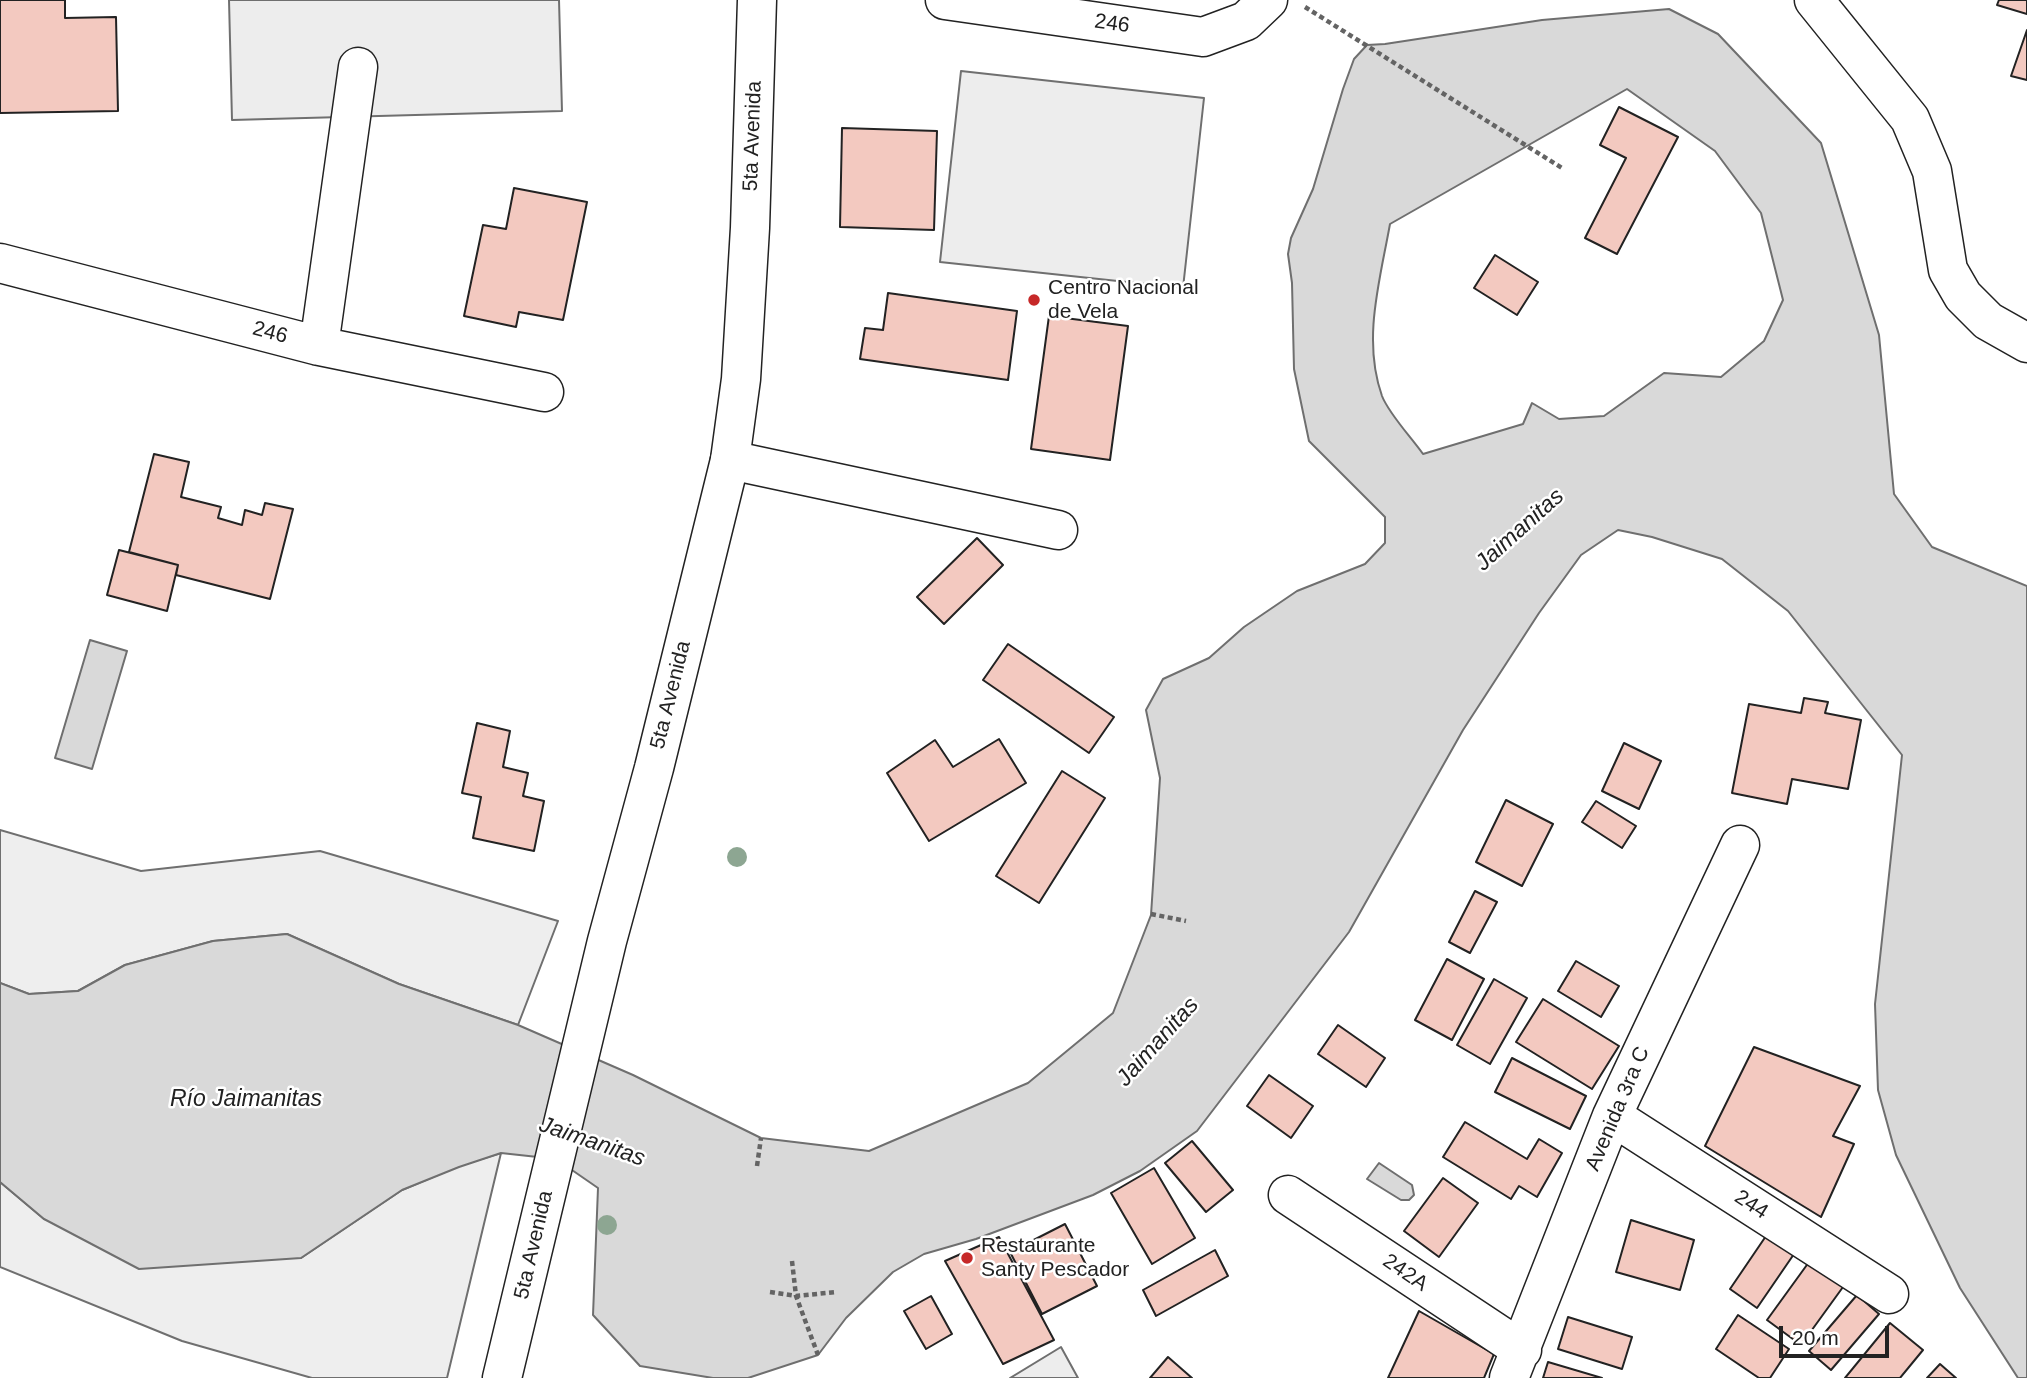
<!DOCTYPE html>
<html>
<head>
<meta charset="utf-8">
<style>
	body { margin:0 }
	#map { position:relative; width:2027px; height:1378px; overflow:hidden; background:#fff; font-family:Arial,sans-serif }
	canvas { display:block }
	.scale { position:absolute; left:1779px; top:1326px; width:110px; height:32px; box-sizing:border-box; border:4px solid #222; border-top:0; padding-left:9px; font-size:21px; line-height:24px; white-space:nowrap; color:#222; -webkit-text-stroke:5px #fff; paint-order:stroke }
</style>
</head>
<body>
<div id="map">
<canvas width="2027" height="1378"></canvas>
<div class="scale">20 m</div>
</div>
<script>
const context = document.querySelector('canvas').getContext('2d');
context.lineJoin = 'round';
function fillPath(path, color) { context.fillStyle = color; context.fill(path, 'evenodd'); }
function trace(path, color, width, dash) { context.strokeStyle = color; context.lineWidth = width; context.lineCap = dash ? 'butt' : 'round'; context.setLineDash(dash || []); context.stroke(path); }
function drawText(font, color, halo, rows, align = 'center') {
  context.font = font + ' Arial,sans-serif'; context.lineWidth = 5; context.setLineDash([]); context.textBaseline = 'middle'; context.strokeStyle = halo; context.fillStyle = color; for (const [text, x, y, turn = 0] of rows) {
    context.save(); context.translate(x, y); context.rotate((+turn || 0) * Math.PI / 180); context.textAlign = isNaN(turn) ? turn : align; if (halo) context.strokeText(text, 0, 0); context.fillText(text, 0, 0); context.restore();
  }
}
const green = new Path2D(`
	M0,830L141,871L320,851L558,921L518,1025L399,984L287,934L213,941L125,965L78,991L29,994L0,983Z
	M501,1153L447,1378H312L182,1341L0,1267V1182L44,1219L301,1258L402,1190L459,1166Z`);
fillPath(green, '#eee');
trace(green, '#6f6f6f', 2);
const parking = new Path2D(`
	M229,0H559L562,111L232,120Z
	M961,71L1204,98L1183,288L940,262Z
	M1061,1347L1078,1378H1010Z`);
fillPath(parking, '#ededed');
trace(parking, '#6f6f6f', 2);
const water = new Path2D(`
	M1669,9L1718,34L1821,143L1879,335L1894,494L1932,547L2027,586V1378H2018L1960,1288L1896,1155L1878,1090L1875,1004L1902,755L1788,611L1722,559L1652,537L1618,530L1581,555L1539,613L1463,730L1349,932L1197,1131L1140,1171L1093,1195L976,1239L924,1254L893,1272L846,1318L818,1355L748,1378H713L640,1366L593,1315L598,1188L556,1159L501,1153L459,1167L402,1190L301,1258L139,1269L44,1219L0,1182V983L29,994L78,991L125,965L213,941L287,934L399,984L518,1025L633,1075L761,1138L869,1151L1028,1083L1113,1013L1151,915L1160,778L1146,710L1163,679L1209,658L1244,627L1297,591L1365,564L1385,543V517L1309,441L1294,369L1292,283L1288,254L1291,238L1313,189L1343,89L1354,59L1367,45L1385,44L1542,20ZM1627,89L1715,151L1761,213L1783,300L1764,341L1721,377L1664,373L1604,416L1559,419L1532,403L1523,424L1423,454C1411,437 1389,414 1382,396C1362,340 1380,280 1390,224Z
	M90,640L127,651L92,769L55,758Z
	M1379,1163L1412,1185L1414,1195L1409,1200H1401L1367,1179Z`);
fillPath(water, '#d9d9d9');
trace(water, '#6f6f6f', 2);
const building = new Path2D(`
	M0,0H65V18L116,17L118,111L0,113Z
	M1999,0H2027V14L1997,5Z
	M2027,30V80L2011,76Z
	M1619,107L1678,137L1617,254L1585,238L1626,158L1600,145Z
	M842,128L937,131L934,230L840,227Z
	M514,188L587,202L563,320L519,312L516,327L464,316L483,225L506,229Z
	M1495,255L1538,282L1517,315L1474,288Z
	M888,293L1017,311L1008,380L860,359L865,328L883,330Z
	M1049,316L1128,326L1110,460L1031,449Z
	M154,454L189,462L181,497L221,507L218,518L242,525L245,510L262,515L265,503L293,509L270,599L176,575L178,565L129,552Z
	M977,538L1003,565L944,624L917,597Z
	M119,550L178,565L167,611L107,595Z
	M1008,644L1114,717L1089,753L983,680Z
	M1804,698L1828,702L1825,713L1861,720L1848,789L1792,779L1787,804L1732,793L1749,704L1801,713Z
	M477,723L510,731L503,767L528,773L523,796L544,801L534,851L473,838L481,797L462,793Z
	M999,739L1026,783L929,841L887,773L935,740L953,767Z
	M1624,743L1661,761L1639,809L1602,791Z
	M1062,771L1105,798L1039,903L996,876Z
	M1506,800L1553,824L1522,886L1476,862Z
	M1596,801L1636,826L1622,848L1582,822Z
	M1475,891L1497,902L1470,953L1449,942Z
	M1447,959L1484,979L1452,1040L1415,1020Z
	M1576,961L1619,986L1601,1017L1558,991Z
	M1494,979L1527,998L1490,1064L1457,1045Z
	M1543,999L1619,1046L1592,1089L1516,1042Z
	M1338,1025L1385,1058L1366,1087L1318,1054Z
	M1754,1047L1860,1086L1833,1136L1854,1144L1821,1217L1705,1146Z
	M1512,1058L1586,1096L1570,1129L1495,1092Z
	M1269,1075L1313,1106L1291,1138L1247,1106Z
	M1465,1122L1527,1159L1539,1139L1562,1153L1537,1197L1519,1186L1511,1199L1443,1157Z
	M1192,1141L1233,1190L1206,1212L1165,1163Z
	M1154,1168L1195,1238L1152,1264L1111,1193Z
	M1443,1178L1478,1203L1439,1257L1404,1231Z
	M1631,1220L1694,1240L1680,1290L1616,1272Z
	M1065,1224L1097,1286L1042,1314L1010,1252Z
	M1766,1236L1794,1254L1757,1308L1730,1289Z
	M999,1237L1054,1340L1003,1364L945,1261Z
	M1215,1250L1228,1276L1156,1316L1143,1290Z
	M1809,1262L1843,1287L1801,1345L1767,1320Z
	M1857,1295L1879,1314L1831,1370L1809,1351Z
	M931,1296L952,1334L926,1349L904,1311Z
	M1419,1311L1494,1354L1484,1378H1388Z
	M1738,1315L1789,1349L1770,1378H1759L1716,1349Z
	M1568,1317L1632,1337L1622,1369L1558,1349Z
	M1890,1323L1923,1350L1900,1378H1845Z
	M1168,1357L1192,1378H1150Z
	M1548,1362L1602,1378H1543Z
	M1940,1364L1956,1378H1927Z`);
fillPath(building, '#f3c9c0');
trace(building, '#222', 2);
const minor = new Path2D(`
	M945,0L1203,37L1246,21L1268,0
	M1814,0L1910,119L1932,171L1948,270L1963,296L1988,321L2027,343
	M0,263L319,346L544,392
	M319,346L358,67
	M730,460L1058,530
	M1612,1116L1889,1294
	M1288,1195L1522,1350
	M1509,1378L1612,1116L1740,845`);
const highway = new Path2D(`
	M502,1378L607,941L654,768L730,460L741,379L750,228L757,0`);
trace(minor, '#222', 41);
trace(highway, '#222', 41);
trace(new Path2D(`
	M1305,7L1562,168
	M1151,914L1186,921
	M757,1166L761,1138
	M792,1261L796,1296L818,1355
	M770,1292L796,1296L836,1292`), '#646464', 4.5, [5, 3.5]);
trace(minor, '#fff', 38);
trace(highway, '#fff', 38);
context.fillStyle = '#8da692';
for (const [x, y] of [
	[737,857],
	[607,1225]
]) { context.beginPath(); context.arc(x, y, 10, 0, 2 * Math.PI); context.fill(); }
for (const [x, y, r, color] of [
	[1034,300,7,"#c62828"],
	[967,1258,7,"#c62828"]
]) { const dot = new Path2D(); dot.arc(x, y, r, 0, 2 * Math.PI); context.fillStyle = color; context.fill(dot); trace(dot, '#fff', 2.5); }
drawText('21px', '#222', '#fff', [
	["246",1112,24,8],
	["5ta Avenida",753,136,-88],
	["246",270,333,15],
	["5ta Avenida",671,695,-76],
	["Avenida 3ra C",1618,1109,-67],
	["244",1751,1205,33],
	["5ta Avenida",534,1245,-77],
	["242A",1405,1273,34]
]);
drawText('21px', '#222', '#fff', [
	["Centro Nacional",1048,288],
	["de Vela",1048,312],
	["Restaurante",981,1246],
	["Santy Pescador",981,1270]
], 'left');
drawText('italic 23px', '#222', '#fff', [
	["Jaimanitas",1520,530,-42],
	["Jaimanitas",1158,1042,-48],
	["Río Jaimanitas",246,1100],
	["Jaimanitas",592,1142,19]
]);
</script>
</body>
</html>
